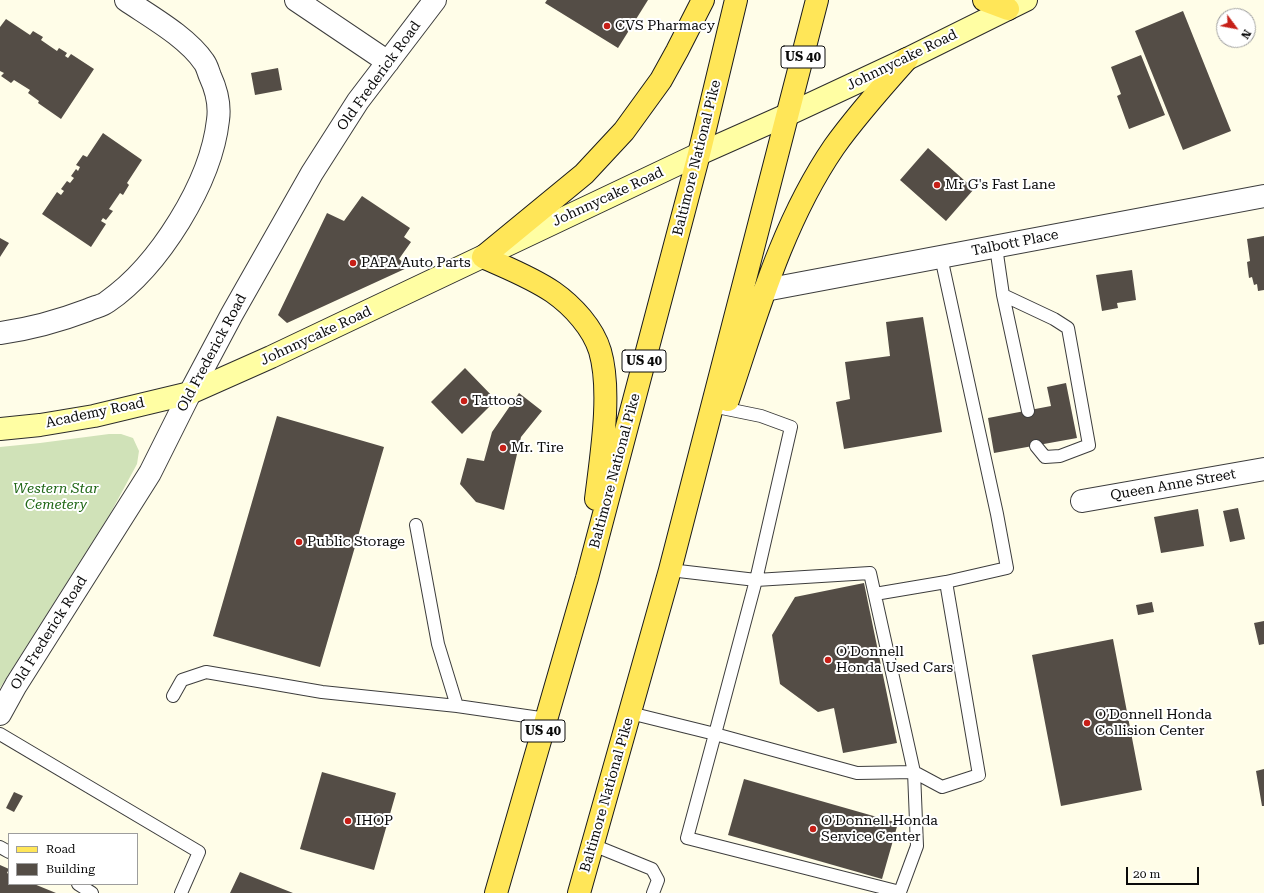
<!DOCTYPE html>
<html>
<head>
<meta charset="utf-8">
<style>
	body { margin:0 }
	#map { position:relative; width:1264px; height:893px; overflow:hidden; background:#fffde8; font-family:"Roboto Serif",serif }
	canvas { display:block }
	.legend { position:absolute; left:8px; top:833px; width:130px; height:52px; box-sizing:border-box; background:#fff; border:1px solid #9d9d9d; margin:0; padding:5px 7px; list-style:none; font-size:12px; color:#0a0a0a }
	.legend li { display:flex; align-items:center; gap:8px; height:20px }
	.legend b { width:20px; border:1px solid #9d9d9d }
	.north { position:absolute; left:1216px; top:8px; width:40px; height:40px; box-sizing:border-box; background:#fff; border:1px solid #9d9d9d; border-radius:50%; rotate:122deg; font-size:11px; font-weight:700; line-height:16px; text-align:center; color:#0a0a0a }
	.north::after { content:''; display:block; margin:auto; width:14px; height:18px; background:#c61f17; clip-path:polygon(50% 0,100% 100%,50% 72%,0 100%) }
	.scale { position:absolute; left:1126px; top:867px; width:73px; height:18px; box-sizing:border-box; border:2px solid #0a0a0a; border-top:0; padding-left:5px; font-size:12px; line-height:14px; white-space:nowrap; color:#0a0a0a; -webkit-text-stroke:3px #fff; paint-order:stroke }
</style>
</head>
<body>
<div id="map">
<canvas width="1264" height="893"></canvas>
<ul class="legend">
<li><b style="height:5px;background:#ffe658"></b>Road</li>
<li><b style="height:11px;background:#544d46"></b>Building</li>
</ul>
<div class="north">N</div>
<div class="scale">20 m</div>
</div>
<script>
const context = document.querySelector('canvas').getContext('2d');
context.lineJoin = 'round';
function fillPath(path, color) { context.fillStyle = color; context.fill(path, 'evenodd'); }
function trace(path, color, width, dash) { context.strokeStyle = color; context.lineWidth = width; context.lineCap = dash ? 'butt' : 'round'; context.setLineDash(dash || []); context.stroke(path); }
function drawText(font, color, halo, rows, align = 'center') {
  context.font = font + ' "Roboto Serif",serif'; context.lineWidth = 4; context.setLineDash([]); context.textBaseline = 'middle'; context.strokeStyle = halo; context.fillStyle = color; for (const [text, x, y, turn = 0] of rows) {
    context.save(); context.translate(x, y); context.rotate((+turn || 0) * Math.PI / 180); context.textAlign = isNaN(turn) ? turn : align; if (halo) context.strokeText(text, 0, 0); context.fillText(text, 0, 0); context.restore();
  }
}
fillPath(new Path2D(`
	M109,434H121L133,438L139,451L137,464L110,514L0,688V447L40,443Z`), '#d0e2b8');
fillPath(new Path2D(`
	M547,0H648L618,48L545,3Z
	M1183,11L1231,131L1183,150L1135,31Z
	M6,19L30,35L33,31L43,37L41,40L57,51L59,48L67,53L65,56L68,58L71,54L94,69L61,119L38,103L39,101L28,93L30,90L14,80L11,83L1,76L4,73L0,71V27Z
	M1141,55L1165,115L1129,129L1117,96L1121,94L1111,67Z
	M278,68L282,90L255,95L251,73Z
	M103,133L142,160L127,183L129,185L123,195L120,193L109,209L113,211L106,220L103,218L101,221L106,224L91,247L42,214L57,192L61,195L64,191L61,189L67,181L70,183L74,178L71,176L76,169L78,171L80,167L76,165L83,155L87,157Z
	M928,148L974,189L946,221L900,180Z
	M362,196L410,228L404,237L411,242L399,259L409,267L287,323L278,315L327,213L344,221Z
	M1264,236V290L1258,291L1257,284L1254,285L1252,277L1249,278L1247,262L1250,261L1247,239Z
	M0,238L9,243L0,257Z
	M1132,270L1136,300L1117,303L1118,308L1102,311L1096,275Z
	M923,317L942,432L844,449L836,402L850,399L845,362L890,356L886,322Z
	M465,368L496,400L462,434L431,402Z
	M1066,383L1077,438L994,453L988,418L1051,406L1047,387Z
	M519,393L542,411L521,437L504,510L476,502L460,484L467,458L484,461L492,432Z
	M277,416L384,447L320,667L213,636Z
	M1238,508L1245,539L1230,542L1223,511Z
	M1198,509L1204,546L1161,553L1154,517Z
	M864,583L897,743L843,753L834,708L818,712L780,684L772,635L795,597Z
	M1152,602L1154,612L1138,615L1136,605Z
	M1264,621V644L1259,645L1254,623Z
	M1113,639L1142,790L1061,806L1032,655Z
	M1264,769V806H1262L1256,771Z
	M322,772L396,793L374,870L300,849Z
	M744,779L898,823L882,879L728,835Z
	M14,792L23,796L14,812L6,808Z
	M0,865L9,869L7,873L9,874V884H34L56,893H0Z
	M240,872L293,893H230Z`), '#544d46');
const service = new Path2D(`
	M996,247L1003,295L1028,411
	M941,257L997,514L1007,568L946,582
	M1003,295L1054,319L1068,328L1089,445L1060,456L1045,457L1036,446
	M717,407L761,416L791,427L756,580L870,573L914,772L857,773L715,734L687,838L900,892L917,846L914,772
	M416,525L438,644L457,706
	M875,594L946,582L979,775L942,787L914,772
	M173,696L182,680L206,672L322,692L457,706L547,719
	M630,713L715,734L756,580L670,570
	M0,734L199,852L181,893
	M593,845L652,869L658,880L653,893
	M0,847L9,852
	M78,884L92,893`);
const minor = new Path2D(`
	M765,290L1264,196
	M0,333C30,329 59,321 88,310C94,307 102,306 107,302C159,266 211,183 218,120C220,106 216,89 210,76C208,71 207,66 204,62C187,37 151,17 126,0
	M1082,501L1264,469`);
const tertiary = new Path2D(`
	M296,0L388,62
	M0,714L16,685L150,473L190,393L232,314L312,173L358,101L435,0`);
const secondary = new Path2D(`
	M0,429L40,425L94,416L190,393L271,357L699,154L789,114L907,59L1026,0`);
const primary = new Path2D(`
	M984,0L1008,9
	M728,400C757,314 782,223 834,147C856,116 882,87 907,59
	M596,499C601,457 612,392 600,351C593,328 573,306 553,292C531,277 507,268 483,257L584,174L624,131L661,80L677,51L703,0
	M496,893L587,578L699,154L736,0
	M579,893L670,570L817,0`);
trace(service, '#3d3d3d', 14);
trace(minor, '#3d3d3d', 24);
trace(tertiary, '#3d3d3d', 24);
trace(secondary, '#2c2c2c', 24);
trace(primary, '#1b1b1b', 24);
trace(service, '#fff', 12);
trace(minor, '#fff', 22);
trace(tertiary, '#fff', 22);
trace(secondary, '#fffea3', 22);
trace(primary, '#ffe658', 22);
for (const [x, y, r, color] of [
	[607,26,4,"#c61f17"],
	[937,185,4,"#c61f17"],
	[353,263,4,"#c61f17"],
	[464,401,4,"#c61f17"],
	[503,448,4,"#c61f17"],
	[299,542,4,"#c61f17"],
	[828,660,4,"#c61f17"],
	[1087,723,4,"#c61f17"],
	[348,821,4,"#c61f17"],
	[813,829,4,"#c61f17"]
]) { const dot = new Path2D(); dot.arc(x, y, r, 0, 2 * Math.PI); context.fillStyle = color; context.fill(dot); trace(dot, '#fff', 1.5); }
for (const [x, y, w] of [
	[803,57,44],
	[644,361,44],
	[543,731,44]
]) { const box = new Path2D(); box.roundRect(x - w / 2, y - 11, w, 22, 3); context.fillStyle = '#fff'; context.fill(box); trace(box, '#0a0a0a', 1); }
drawText('bold 13px', '#0a0a0a', null, [
	["US 40",803,57],
	["US 40",644,361],
	["US 40",543,731]
]);
drawText('14px', '#0a0a0a', '#fff', [
	["CVS Pharmacy",615,26],
	["Mr G's Fast Lane",945,185],
	["PAPA Auto Parts",361,263],
	["Tattoos",472,401],
	["Mr. Tire",511,448],
	["Public Storage",307,542],
	["O'Donnell",836,652],
	["Honda Used Cars",836,668],
	["O'Donnell Honda",1095,715],
	["Collision Center",1095,731],
	["IHOP",356,821],
	["O'Donnell Honda",821,821],
	["Service Center",821,837]
], 'left');
drawText('14px', '#0a0a0a', '#fff', [
	["Johnnycake Road",902,60,-26],
	["Old Frederick Road",379,76,-54],
	["Baltimore National Pike",697,158,-76],
	["Johnnycake Road",608,197,-25],
	["Talbott Place",1015,243,-11],
	["Johnnycake Road",316,336,-25],
	["Old Frederick Road",212,353,-62],
	["Academy Road",95,413,-12],
	["Baltimore National Pike",615,471,-75],
	["Queen Anne Street",1173,485,-10],
	["Old Frederick Road",49,633,-58],
	["Baltimore National Pike",607,795,-74]
]);
drawText('italic 14px', '#1f6716', '#fff', [
	["Western Star",56,489],
	["Cemetery",56,505]
]);
</script>
</body>
</html>
